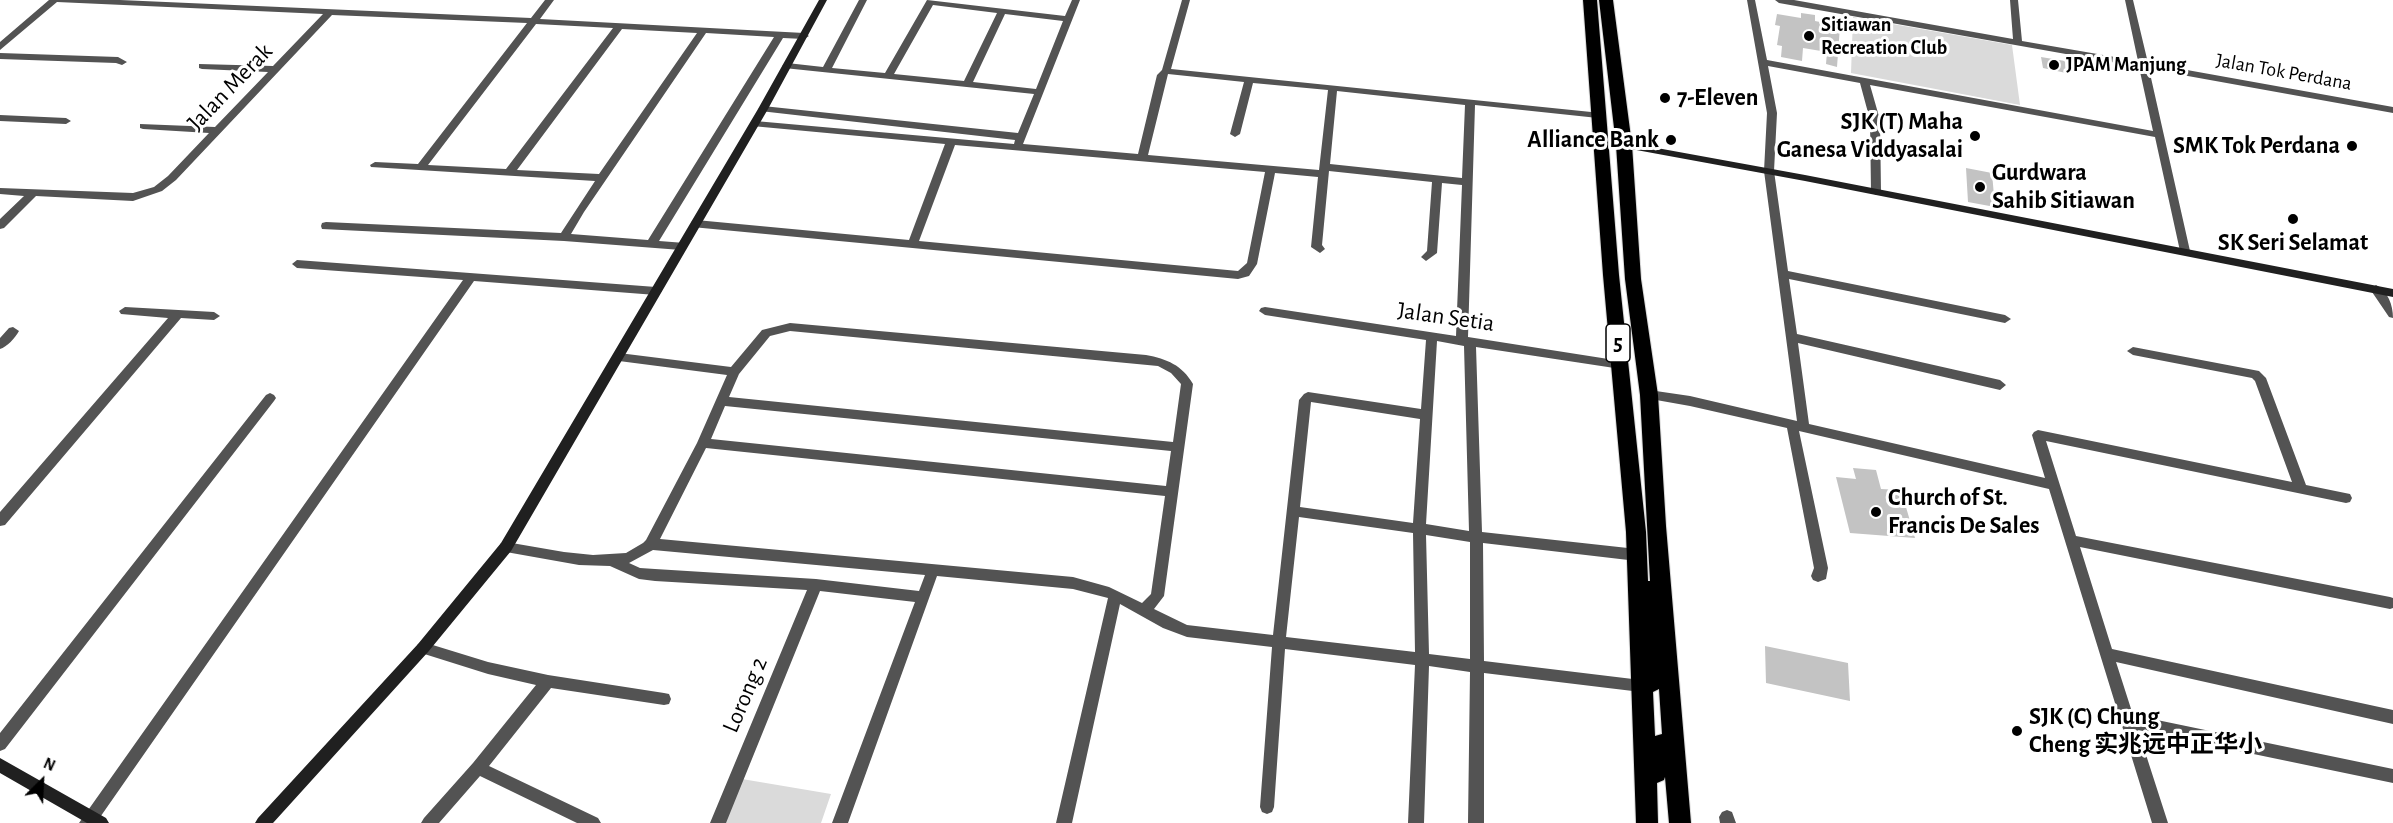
<!DOCTYPE html>
<html>
<head>
<meta charset="utf-8">
<style>
	body { margin:0 }
	#map { position:relative; width:2393px; height:823px; overflow:hidden; background:#fff; font-family:"Alegreya Sans",sans-serif }
	canvas { display:block }
	.north { position:absolute; left:12px; top:751px; width:60px; height:60px; -webkit-text-stroke:4px #fff; paint-order:stroke; rotate:24deg; font-size:16px; font-weight:700; line-height:24px; text-align:center; color:#000 }
	.north::after { content:''; display:block; margin:auto; width:21px; height:27px; background:#000; clip-path:polygon(50% 0,100% 100%,50% 72%,0 100%) }
</style>
</head>
<body>
<div id="map">
<canvas width="2393" height="823"></canvas>
<div class="north">N</div>
</div>
<script>
const context = document.querySelector('canvas').getContext('2d');
context.lineJoin = 'round';
function fillPath(path, color) { context.fillStyle = color; context.fill(path, 'evenodd'); }
function trace(path, color, width, dash) { context.strokeStyle = color; context.lineWidth = width; context.lineCap = dash ? 'butt' : 'round'; context.setLineDash(dash || []); context.stroke(path); }
function drawText(font, color, halo, rows, align = 'center') {
  context.font = font + ' "Alegreya Sans","Noto Sans SC",sans-serif'; context.lineWidth = 6; context.setLineDash([]); context.textBaseline = 'middle'; context.strokeStyle = halo; context.fillStyle = color; for (const [text, x, y, turn = 0] of rows) {
    context.save(); context.translate(x, y); context.rotate((+turn || 0) * Math.PI / 180); context.textAlign = isNaN(turn) ? turn : align; if (halo) context.strokeText(text, 0, 0); context.fillText(text, 0, 0); context.restore();
  }
}
fillPath(new Path2D(`
	M1853,17L2012,45L2020,105L1851,73Z
	M742,779L831,794L821,823H724Z`), '#dadada');
fillPath(new Path2D(`
	M1801,13L1815,15V21L1840,26L1837,67L1826,64L1827,52L1803,48L1802,61L1781,57L1782,46L1777,45L1780,26L1775,25L1777,14L1801,18Z
	M2041,57L2065,61L2066,73L2043,68Z
	M1966,168L1992,173L1995,207L1968,202Z
	M1853,468L1876,470L1881,489L1901,490L1915,538L1850,533L1836,477L1856,479Z
	M1765,646L1848,663L1850,701L1766,683Z`), '#c3c3c3');
const highway = new Path2D(`
	M1583,0H1597L1619,275L1646,532L1648,581H1650L1640,395L1625,279L1616,145L1599,0H1613L1632,145L1641,279L1658,395L1666,526L1691,823H1669L1665,777L1664,780L1657,783L1658,823H1636L1626,532L1603,275ZM1659,689L1662,734L1655,736L1653,692Z`);
trace(highway, '#dbdbdb', 2);
fillPath(new Path2D(`
	M49,0H120L531,18L545,0H554L540,19L804,33L809,36L804,39L783,38L659,241L685,243L686,246L681,250L564,241L322,229L321,226L322,223L326,222L561,233L595,181L371,167L370,165L375,162L418,164L527,23L332,15L176,180L162,191L133,201L36,196L4,228L0,229V219L24,196L0,194V188L133,193L154,187L168,176L209,133L143,129L140,128V124L215,127L268,72L202,69L199,68V64L273,66L323,14L57,2L0,50V42ZM536,24L613,28L506,169L428,165ZM622,29L697,33L599,174L517,170ZM706,33L774,37L648,240L571,234L584,212Z
	M859,0H867L832,68L885,73L927,0L1065,16L1072,0H1080L1023,144L1138,154L1157,75L1162,70L1182,0H1190L1171,69L1601,113V117L1598,118L1475,105L1468,337L1621,361L1627,365L1621,369L1476,347L1482,532L1637,549L1642,551L1644,555L1642,559L1637,561L1483,543L1484,661L1641,680L1646,681L1648,686L1646,691L1641,692L1484,673V823H1468L1470,672L1429,666L1424,823H1408L1415,665L1285,649L1274,807L1272,812L1267,814L1262,812L1260,807L1272,647L1187,637L1163,628L1120,604L1072,823H1056L1108,598L1073,589L937,576L848,823H832L915,602L820,591L726,823H710L807,590L655,581L639,579L610,566L579,565L506,552L501,551L499,547L501,543L506,542L564,552L593,555L626,553L643,543L646,540L697,443L727,375L619,361L615,360L613,357L615,354L619,353L731,367L762,330L790,323L1146,355C1167,359 1182,365 1193,384L1164,596L1154,609L1187,625L1273,635L1299,400L1304,394L1308,392L1421,409L1426,340L1265,315L1259,311L1261,308L1265,307L1456,336L1462,185L1442,183L1437,253L1426,261L1421,257L1427,251L1432,182L1329,171L1322,245L1325,249L1320,253L1311,247L1318,177L1275,173L1257,264L1249,276L1238,279L692,227L691,224L692,221L696,220L909,240L945,144L752,126V122L755,121L1014,144L1015,140L760,111L758,109L763,106L1018,133L1034,94L784,68L782,66L787,63L823,67ZM933,5L997,13L964,81L894,74ZM1005,14L1063,21L1036,89L973,82ZM1168,74L1244,82L1230,134L1235,137L1240,134L1253,83L1328,90L1319,170L1148,155ZM1337,91L1465,105L1462,178L1330,164ZM955,145L1265,172L1247,263L1238,271L919,241ZM790,331L1158,366L1171,373L1181,384L1173,442L729,397L739,374L770,336ZM1437,341L1464,346L1469,531L1426,524ZM1311,402L1420,419L1413,523L1300,507ZM725,406L1171,451L1166,486L711,439ZM706,448L1165,496L1151,594L1142,603L1109,587L1073,577L660,539ZM1299,517L1413,533L1415,652L1286,637ZM1426,535L1470,542V659L1429,654ZM653,550L925,575L919,591L816,579L655,569L640,568L629,563Z
	M1747,0H1755L1767,60L2153,131L2139,67L1779,3L1775,0H1794L2013,39L2010,0H2018L2022,41L2138,61L2125,0H2133L2148,63L2393,107V113L2149,69L2190,251L2185,255L2180,251L2155,137L1870,85L1880,120L1881,192L1876,195L1871,192L1870,120L1860,83L1768,66L1777,113L1774,171L1788,271L2005,315L2011,319L2005,323L1789,279L1797,334L2000,380L2006,385L2000,390L1798,343L1809,424L2045,478L2032,435L2034,432L2038,430L2292,482L2255,381L2252,378L2133,355L2127,351L2133,347L2259,371L2266,378L2306,485L2350,494L2352,498L2350,502L2346,503L2046,441L2076,536L2390,597L2393,598V608L2390,609L2080,547L2112,649L2393,710V724L2116,662L2133,715L2393,769V783L2138,730L2168,823H2152L2049,489L1799,431L1828,568L1826,579L1818,582L1813,580L1811,576L1814,568L1787,428L1690,406L1645,398L1643,395L1649,390L1690,396L1797,421L1764,171L1767,113Z
	M0,53L118,57L127,62L122,65L116,63L0,59Z
	M0,115L66,118L71,121L66,124L0,121Z
	M297,260L656,287L662,291L656,295L474,281L96,823H79L463,280L297,268L292,264Z
	M2376,285C2388,291 2393,305 2393,318L2389,317L2370,289Z
	M125,307L214,312L220,316L214,320L181,318L5,525L0,526V512L168,318L121,314L119,311Z
	M13,327L19,331C15,338 7,347 0,349V338L9,328Z
	M270,393L274,395L276,398L274,401L5,749L0,751V733L266,395Z
	M423,642L488,662L548,675L664,693L669,694L671,699L669,704L664,705L551,688L489,766L598,818L601,823H577L480,776L439,823H421L424,818L473,763L536,685L488,674L418,652L416,648L418,644Z
	M1727,810L1732,812L1736,823H1720L1719,817L1722,812Z`), '#535353');
fillPath(new Path2D(`
	M819,0H827L768,109L511,551L428,652L273,823H255L258,818L418,644L501,543L758,109Z
	M1624,142L1805,175L2393,289V297L1805,181L1620,147L1619,145Z
	M0,758L106,818L109,823H87L0,773Z`), '#202020');
fillPath(highway, '#000');
for (const [x, y, r, color] of [
	[1809,36,6,"#000"],
	[2054,65,6,"#000"],
	[1665,98,6,"#000"],
	[1975,136,6,"#000"],
	[1671,140,6,"#000"],
	[2352,146,6,"#000"],
	[1980,187,6,"#000"],
	[2293,219,6,"#000"],
	[1876,512,6,"#000"],
	[2017,731,6,"#000"]
]) { const dot = new Path2D(); dot.arc(x, y, r, 0, 2 * Math.PI); context.fillStyle = color; context.fill(dot); trace(dot, '#fff', 2); }
drawText('bold 20px', '#000', '#fff', [
	["Sitiawan",1821,25],
	["Recreation Club",1821,48],
	["JPAM Manjung",2066,65]
], 'left');
drawText('20px', '#000', '#fff', [
	["Jalan Tok Perdana",2284,72,10]
]);
for (const [x, y, w] of [
	[1618,343,24]
]) { const box = new Path2D(); box.roundRect(x - w / 2, y - 19, w, 38, 4.5); context.fillStyle = '#fff'; context.fill(box); trace(box, '#000', 1.5); }
drawText('bold 22px', '#000', null, [
	["5",1618,343]
]);
drawText('24px', '#000', '#fff', [
	["Jalan Merak",230,87,-46],
	["Jalan Setia",1446,317,8],
	["Lorong 2",745,695,-67]
]);
drawText('bold 24px', '#000', '#fff', [
	["7-Eleven",1677,98],
	["SJK (T) Maha",1963,122,"right"],
	["Ganesa Viddyasalai",1963,150,"right"],
	["Alliance Bank",1659,140,"right"],
	["SMK Tok Perdana",2340,146,"right"],
	["Gurdwara",1992,173],
	["Sahib Sitiawan",1992,201],
	["SK Seri Selamat",2293,243,"center"],
	["Church of St.",1888,498],
	["Francis De Sales",1888,526],
	["SJK (C) Chung",2029,717],
	["Cheng 实兆远中正华小",2029,745]
], 'left');
</script>
</body>
</html>
